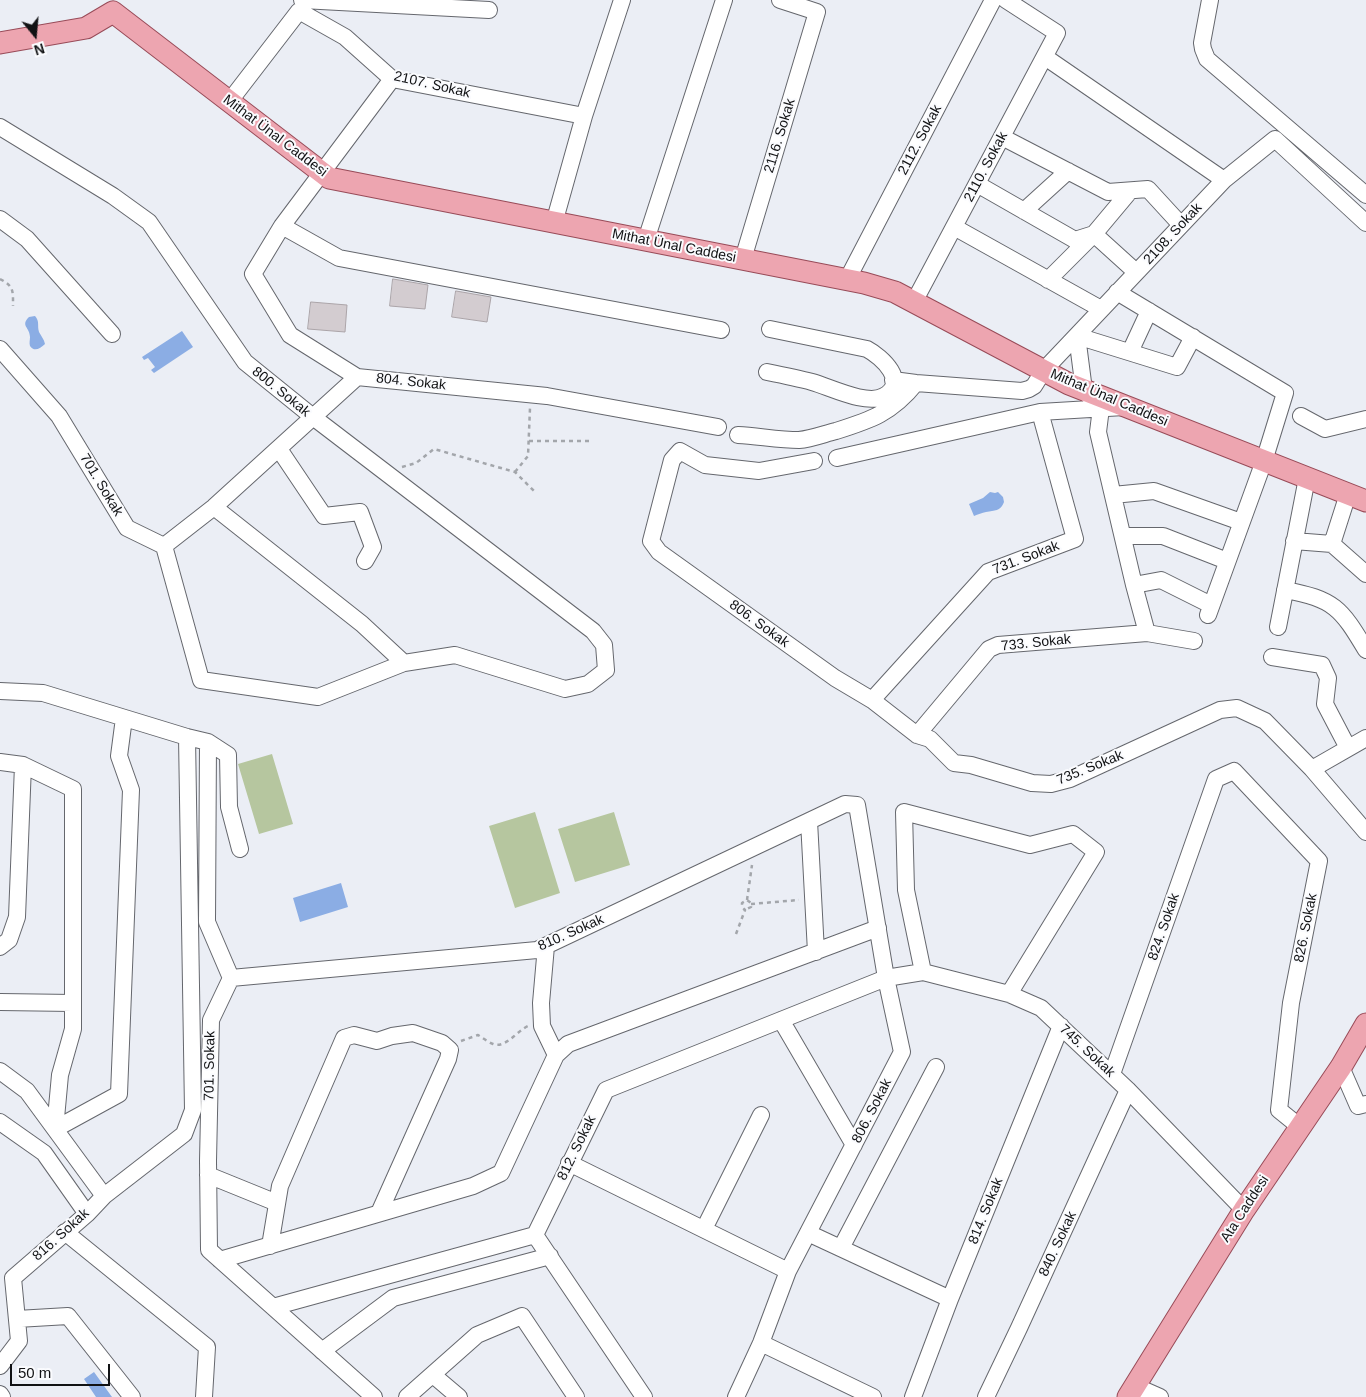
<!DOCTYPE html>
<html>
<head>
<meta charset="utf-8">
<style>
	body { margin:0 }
	#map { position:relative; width:1366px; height:1397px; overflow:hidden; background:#ebeef5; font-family:Helvetica,sans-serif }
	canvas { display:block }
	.north { position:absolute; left:10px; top:10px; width:50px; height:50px; -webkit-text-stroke:4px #fafbfe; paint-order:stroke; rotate:163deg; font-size:14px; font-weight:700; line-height:20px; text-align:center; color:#111214 }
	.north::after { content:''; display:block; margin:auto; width:18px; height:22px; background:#111214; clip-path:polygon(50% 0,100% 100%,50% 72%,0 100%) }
	.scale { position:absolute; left:10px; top:1364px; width:100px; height:22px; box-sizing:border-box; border:2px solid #111214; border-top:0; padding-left:6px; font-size:15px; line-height:18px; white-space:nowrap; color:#111214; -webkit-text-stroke:4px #fafbfe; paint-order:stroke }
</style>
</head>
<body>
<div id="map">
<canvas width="1366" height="1397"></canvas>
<div class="north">N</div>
<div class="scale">50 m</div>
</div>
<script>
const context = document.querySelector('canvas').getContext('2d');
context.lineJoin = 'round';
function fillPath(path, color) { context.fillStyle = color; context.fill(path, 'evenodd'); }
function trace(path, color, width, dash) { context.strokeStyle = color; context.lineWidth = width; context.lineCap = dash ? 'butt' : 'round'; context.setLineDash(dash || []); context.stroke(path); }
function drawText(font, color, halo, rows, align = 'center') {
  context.font = font + ' Helvetica,sans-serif'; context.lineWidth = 4; context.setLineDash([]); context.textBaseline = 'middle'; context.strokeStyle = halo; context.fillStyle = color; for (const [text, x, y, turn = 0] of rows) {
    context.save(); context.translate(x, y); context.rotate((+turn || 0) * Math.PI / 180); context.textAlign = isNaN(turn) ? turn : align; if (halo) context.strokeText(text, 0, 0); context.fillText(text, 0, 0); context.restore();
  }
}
fillPath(new Path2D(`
	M272,754L293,824L259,834L238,764Z
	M535,812L560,893L515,908L489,826Z
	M614,812L630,865L575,882L558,829Z`), '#b6c69f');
fillPath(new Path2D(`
	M35,316C40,322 37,325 39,332C41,336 44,339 45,344C40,349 34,352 30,346C29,343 30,340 30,337C30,327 20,326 29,317Z
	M182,331L193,347L154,373L151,370L155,367L148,358L144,360L142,357Z
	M990,492L995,493L998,492L1003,497L1004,502C1000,512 995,510 986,512C982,513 978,514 974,516L969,504L983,498Z
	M341,883L348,907L300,922L293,898Z
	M94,1372L112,1397H96L84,1379Z`), '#8bade4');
const building = new Path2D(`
	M393,279L428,285L425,309L390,306Z
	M456,291L491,297L487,322L452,317Z
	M311,302L347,305L345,332L308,329Z`);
fillPath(building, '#d3ccd0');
trace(building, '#aba4a8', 1);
const minor = new Path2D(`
	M302,0L489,10
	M1210,0L1202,43L1203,49L1207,59L1366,195
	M1045,57L1224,180
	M392,79L282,226L253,274L290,335L357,377L547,396L718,427
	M229,102L299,11L345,37L392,79L584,116
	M0,127L113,196L149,222L245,362L313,417L593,631L604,645L606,670L588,684L565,689L455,655L404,663L318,697L201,680L164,546L127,528L59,416L0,349
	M1002,137L1108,192L1148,189L1181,225
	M977,184L1075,240L1094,234L1130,191
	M1024,211L1068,171
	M0,219L27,239L112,334
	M554,223L584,116L622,0
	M282,226L339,258L721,330
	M954,227L1101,309
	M646,240L724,0
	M743,259L817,12L780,0
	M847,280L993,0
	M1048,280L1094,234L1136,272
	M1117,292L1285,393L1264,461L1208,615
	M914,302L1057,33L1006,0
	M1077,336L1177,367L1193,337
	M1077,336L1084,390L1091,398
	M1130,352L1149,311
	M767,372C782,375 797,378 812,382C830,387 867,406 884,396C909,382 882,357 867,349L770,329
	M893,380L916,383L1022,391L1029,389L1034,386L1044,370L1224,180L1275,139L1366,223
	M1101,408L1098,432L1134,585L1147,633
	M1301,416L1325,429L1366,419
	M738,435C758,436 779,440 799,440C811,439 824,434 836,431C871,420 892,413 916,383
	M279,449L324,516L360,512L373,547L365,561
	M837,458L1040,412L1124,407
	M814,461L759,471L705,465L680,451L672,460L651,541L659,552L835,678L872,700L917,735L930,739L954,763L971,765L1032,783L1051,784L1070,779L1220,710L1237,708L1265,721L1312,769L1366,832
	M1113,495L1154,491L1241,522
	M214,507L362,624L404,663
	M1123,536H1163L1227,561
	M1294,541L1332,544L1366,574
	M1332,544L1348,494
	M164,546L214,507L357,377
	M1134,585L1161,580L1211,605
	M1285,590C1334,599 1341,608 1366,650
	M1278,627L1307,478
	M1272,657L1322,665L1328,678L1325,704L1348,748
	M0,691L43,693L187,737L208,742L228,755L229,807L240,849
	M872,700L988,572L1075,539L1040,412
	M917,735L989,649L998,645L1147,633L1194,641
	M208,742L207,922L231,978L211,1020L208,1161L209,1250L374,1397
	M0,762L23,765L73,789V1029L60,1075L55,1129
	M1312,769L1366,738
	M809,821L816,952
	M546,946L541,1003L542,1026L556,1055
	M0,947L9,940L17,917L23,765
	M923,972L906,890L904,812L1030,845L1073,834L1096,852L1009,994
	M231,978L537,950L845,804L857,805L886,978L902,1052L788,1271L761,1343L736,1397
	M0,1002L73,1003
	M781,1020L854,1145
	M1341,1067L1358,1106L1366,1104
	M0,1071L27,1091L104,1196
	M1112,1074L1216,779L1234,771L1319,861L1291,1003L1279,1110L1300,1127
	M0,1122L44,1153L87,1214
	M55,1129L119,1094L131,790L119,756L124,718
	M184,1134L193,1110L187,737
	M569,1163L788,1271
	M208,1175L277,1203
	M704,1229L761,1115
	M65,1232L207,1347L204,1397
	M808,1233L950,1299
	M535,1235L644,1397
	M270,1246L280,1186L344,1038L354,1035L377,1041L392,1036L413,1033L442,1043L450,1050L448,1059L379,1213
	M841,1248L936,1067
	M220,1260L473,1186L501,1173L556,1055L568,1044L878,928
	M273,1307L535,1235L606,1090L886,978L923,972L1009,994L1041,1008L1128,1090L1244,1210
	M17,1319L68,1316L132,1397
	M761,1343L873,1397
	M322,1351L393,1298L550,1256
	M0,1366L19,1341L13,1278L87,1214L104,1196L184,1134
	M433,1375L459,1397
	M1135,1386L1160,1397
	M0,1394L2,1397
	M407,1397L477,1335L522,1316L576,1397
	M913,1397L950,1299L1061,1026
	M986,1397L1019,1328L1128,1090`);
const major = new Path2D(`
	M0,43L86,28L113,12L329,178L864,283L895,292L1069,384L1366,501
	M1128,1397L1244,1210L1341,1067L1366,1024`);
trace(minor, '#65676d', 18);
trace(major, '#984b58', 23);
trace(new Path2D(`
	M0,279C14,286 13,291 13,306
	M529,441H590
	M402,467L416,463L434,449L515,472L535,492
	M515,472L528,456L530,408
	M747,900L752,865
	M751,904L799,900
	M736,934L745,910L742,907V903L747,900L751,903V907L745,910
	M461,1041L478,1035C483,1038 488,1042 493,1044C505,1049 517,1031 528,1026`), '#a3a6ab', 2.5, [4, 4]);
trace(minor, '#fff', 16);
trace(major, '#eda5b0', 21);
drawText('14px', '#111214', '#fafbfe', [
	["2107. Sokak",432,85,13],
	["Mithat Ünal Caddesi",275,136,37],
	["2116. Sokak",780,136,-73],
	["2112. Sokak",920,140,-62],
	["2110. Sokak",986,167,-62],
	["2108. Sokak",1173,234,-47],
	["Mithat Ünal Caddesi",674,246,11],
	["804. Sokak",411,382,6],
	["800. Sokak",281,392,39],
	["Mithat Ünal Caddesi",1109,398,23],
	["701. Sokak",101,485,59],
	["731. Sokak",1026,558,-21],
	["806. Sokak",759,624,36],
	["733. Sokak",1036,643,-6],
	["735. Sokak",1090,768,-22],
	["824. Sokak",1164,927,-71],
	["826. Sokak",1306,928,-79],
	["810. Sokak",571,933,-24],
	["745. Sokak",1087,1051,43],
	["701. Sokak",210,1066,-89],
	["806. Sokak",872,1111,-63],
	["812. Sokak",577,1148,-64],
	["Ata Caddesi",1245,1209,-57],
	["814. Sokak",986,1211,-68],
	["816. Sokak",61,1235,-42],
	["840. Sokak",1058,1244,-65]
]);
</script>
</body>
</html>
